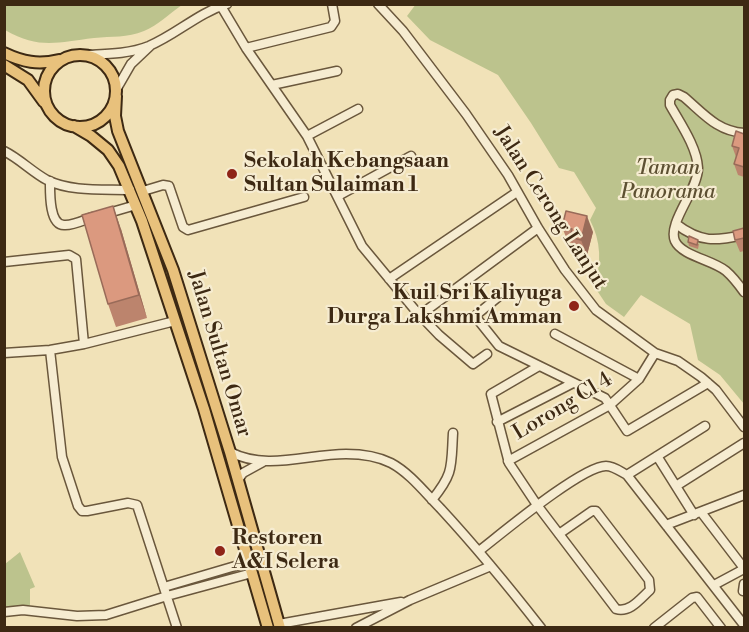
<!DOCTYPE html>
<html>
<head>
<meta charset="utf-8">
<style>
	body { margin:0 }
	#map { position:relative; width:749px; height:632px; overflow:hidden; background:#f1e2b8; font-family:"Libre Bodoni",serif }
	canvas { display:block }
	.frame { position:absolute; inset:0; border:6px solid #3d2913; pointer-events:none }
</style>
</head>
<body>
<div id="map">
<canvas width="749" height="632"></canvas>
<div class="frame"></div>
</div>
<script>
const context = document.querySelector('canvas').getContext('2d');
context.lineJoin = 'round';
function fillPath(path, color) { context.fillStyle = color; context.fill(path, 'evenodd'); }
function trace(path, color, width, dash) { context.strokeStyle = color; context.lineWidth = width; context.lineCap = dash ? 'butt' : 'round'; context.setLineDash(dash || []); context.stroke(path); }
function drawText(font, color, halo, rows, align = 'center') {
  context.font = font + ' "Libre Bodoni",serif'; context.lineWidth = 4.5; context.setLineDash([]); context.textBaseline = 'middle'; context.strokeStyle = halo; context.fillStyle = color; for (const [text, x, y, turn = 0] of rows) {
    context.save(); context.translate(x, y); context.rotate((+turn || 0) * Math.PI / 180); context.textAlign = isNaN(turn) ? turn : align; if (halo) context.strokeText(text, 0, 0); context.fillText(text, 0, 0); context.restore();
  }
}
fillPath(new Path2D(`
	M5,4H182V5C170,13 157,26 144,31C127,38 112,36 94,38C58,42 40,50 5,30Z
	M416,4L744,5V404L720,375L698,360L690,324L641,295L624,317L606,304L594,286C602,264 601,241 590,220L596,208L574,172L559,168L531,123L498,75L430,40L407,16Z
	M20,552L35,587L30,589V605L5,609V564Z`), '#bcc38d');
const minor = new Path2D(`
	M378,4L403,31L466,114L508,175L538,228L565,270L596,310L655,353L678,361L701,377L716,390L744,427
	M221,6L246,48L307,136L362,246L415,310L439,335L473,364L487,354
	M246,48L331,27L335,21L332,4
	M85,55C107,54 129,54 149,46C177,34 198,13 227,4
	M272,85L337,71
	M116,90L131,64L150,46
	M744,133C717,131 704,114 684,97L678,94L673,95L670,100V105C680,123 697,147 698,168C698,190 667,223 675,241C682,256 713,260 726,271C733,277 739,285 744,292
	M307,136L358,109
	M4,151C20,159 32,172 47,180C71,192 103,189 130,190
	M50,181C50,192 49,225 64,225C72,226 84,220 93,217
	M143,191L163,185L169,186L183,227L188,230L304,197
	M338,196L411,156
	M105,214L136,205
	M676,224C701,243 715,241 744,235
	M4,262L69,255L76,259L84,344
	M389,279L517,192
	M503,293L475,316L499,346L605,398L627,431L708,383
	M420,315L538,228
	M555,334L639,379
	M50,350L62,457L78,506L82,511H87L128,503L137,505L177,628
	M4,353L50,350L84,344L175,321
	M539,366L491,394L509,463L537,505L616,609C630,613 640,599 650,590L649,580L596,511H592L559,534
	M497,422L573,383
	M705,426L627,475L744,625
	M230,452C267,471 307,454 346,454C361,454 377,456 391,463C410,473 426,494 441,509C476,547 509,587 541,628
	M657,456L694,515
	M508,461L610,405L639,379L655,353
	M238,480L243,473L263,462
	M676,486L744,443
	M432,500C454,473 451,467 453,433
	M701,512L743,567L742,570L714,585
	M666,525L744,495
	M479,551C501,534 582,466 606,466C614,466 621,472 627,475
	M164,587L249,562
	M743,591L744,584
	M4,612L23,610L77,616L106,615L167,596L252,573
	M279,624L401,602
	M356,628L410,600L491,566
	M654,628L692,598L697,597L721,628`);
const major = new Path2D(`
	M4,53C23,62 38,65 59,60
	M44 91a36 36 0 1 1 72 0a36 36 0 1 1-72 0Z
	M4,65L28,80L44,102
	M116,96L115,116L118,131L173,270L230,452L280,628
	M74,126L91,136L108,150L119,166L142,221L204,409L268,628`);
trace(minor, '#6a573c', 11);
trace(major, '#3d2913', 14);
trace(minor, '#f6ecd1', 8);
trace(major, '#e8c17c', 10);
fillPath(new Path2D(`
	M744,134V177L738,175L734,164L736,157L732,146Z
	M744,223V251L740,252L735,240L744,228Z
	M562,227L593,232L587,255L576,252L572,243L568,242Z
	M121,229L147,318L116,327L108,304Z
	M688,242L699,244L698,249L689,246Z`), '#bc846d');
fillPath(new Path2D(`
	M113,206L121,229L147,318L139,295Z
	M587,216L593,232L587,255L581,240Z`), '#996b59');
const building = new Path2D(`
	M736,131L744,134V167L734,164L739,148L732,146Z
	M113,206L139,295L108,304L82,215Z
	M566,211L587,216L581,240L570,237L572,229L562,227Z
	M744,223V238L735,240L733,231L744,228Z
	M689,236L698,240L697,245L688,242Z`);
fillPath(building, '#db997f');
trace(building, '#996b59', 1.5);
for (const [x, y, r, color] of [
	[232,174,6,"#8f2418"],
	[574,306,6,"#8f2418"],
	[220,551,6,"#8f2418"]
]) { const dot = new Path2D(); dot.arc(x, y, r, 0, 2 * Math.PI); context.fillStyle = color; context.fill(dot); trace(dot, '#f6ecd1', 2); }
drawText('bold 21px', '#3d2913', '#f6ecd1', [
	["Sekolah Kebangsaan",244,162],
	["Sultan Sulaiman 1",244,186],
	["Kuil Sri Kaliyuga",562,294,"right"],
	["Durga Lakshmi Amman",562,318,"right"],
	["Restoren",232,539],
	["A&I Selera",232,563]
], 'left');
drawText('italic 21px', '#5d5032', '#f6ecd1', [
	["Taman",668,169],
	["Panorama",668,193]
]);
drawText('21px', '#3d2913', '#f6ecd1', [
	["Jalan Cerong Lanjut",550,208,57],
	["Jalan Sultan Omar",219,354,73],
	["Lorong Cl 4",563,407,-31]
]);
</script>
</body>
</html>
